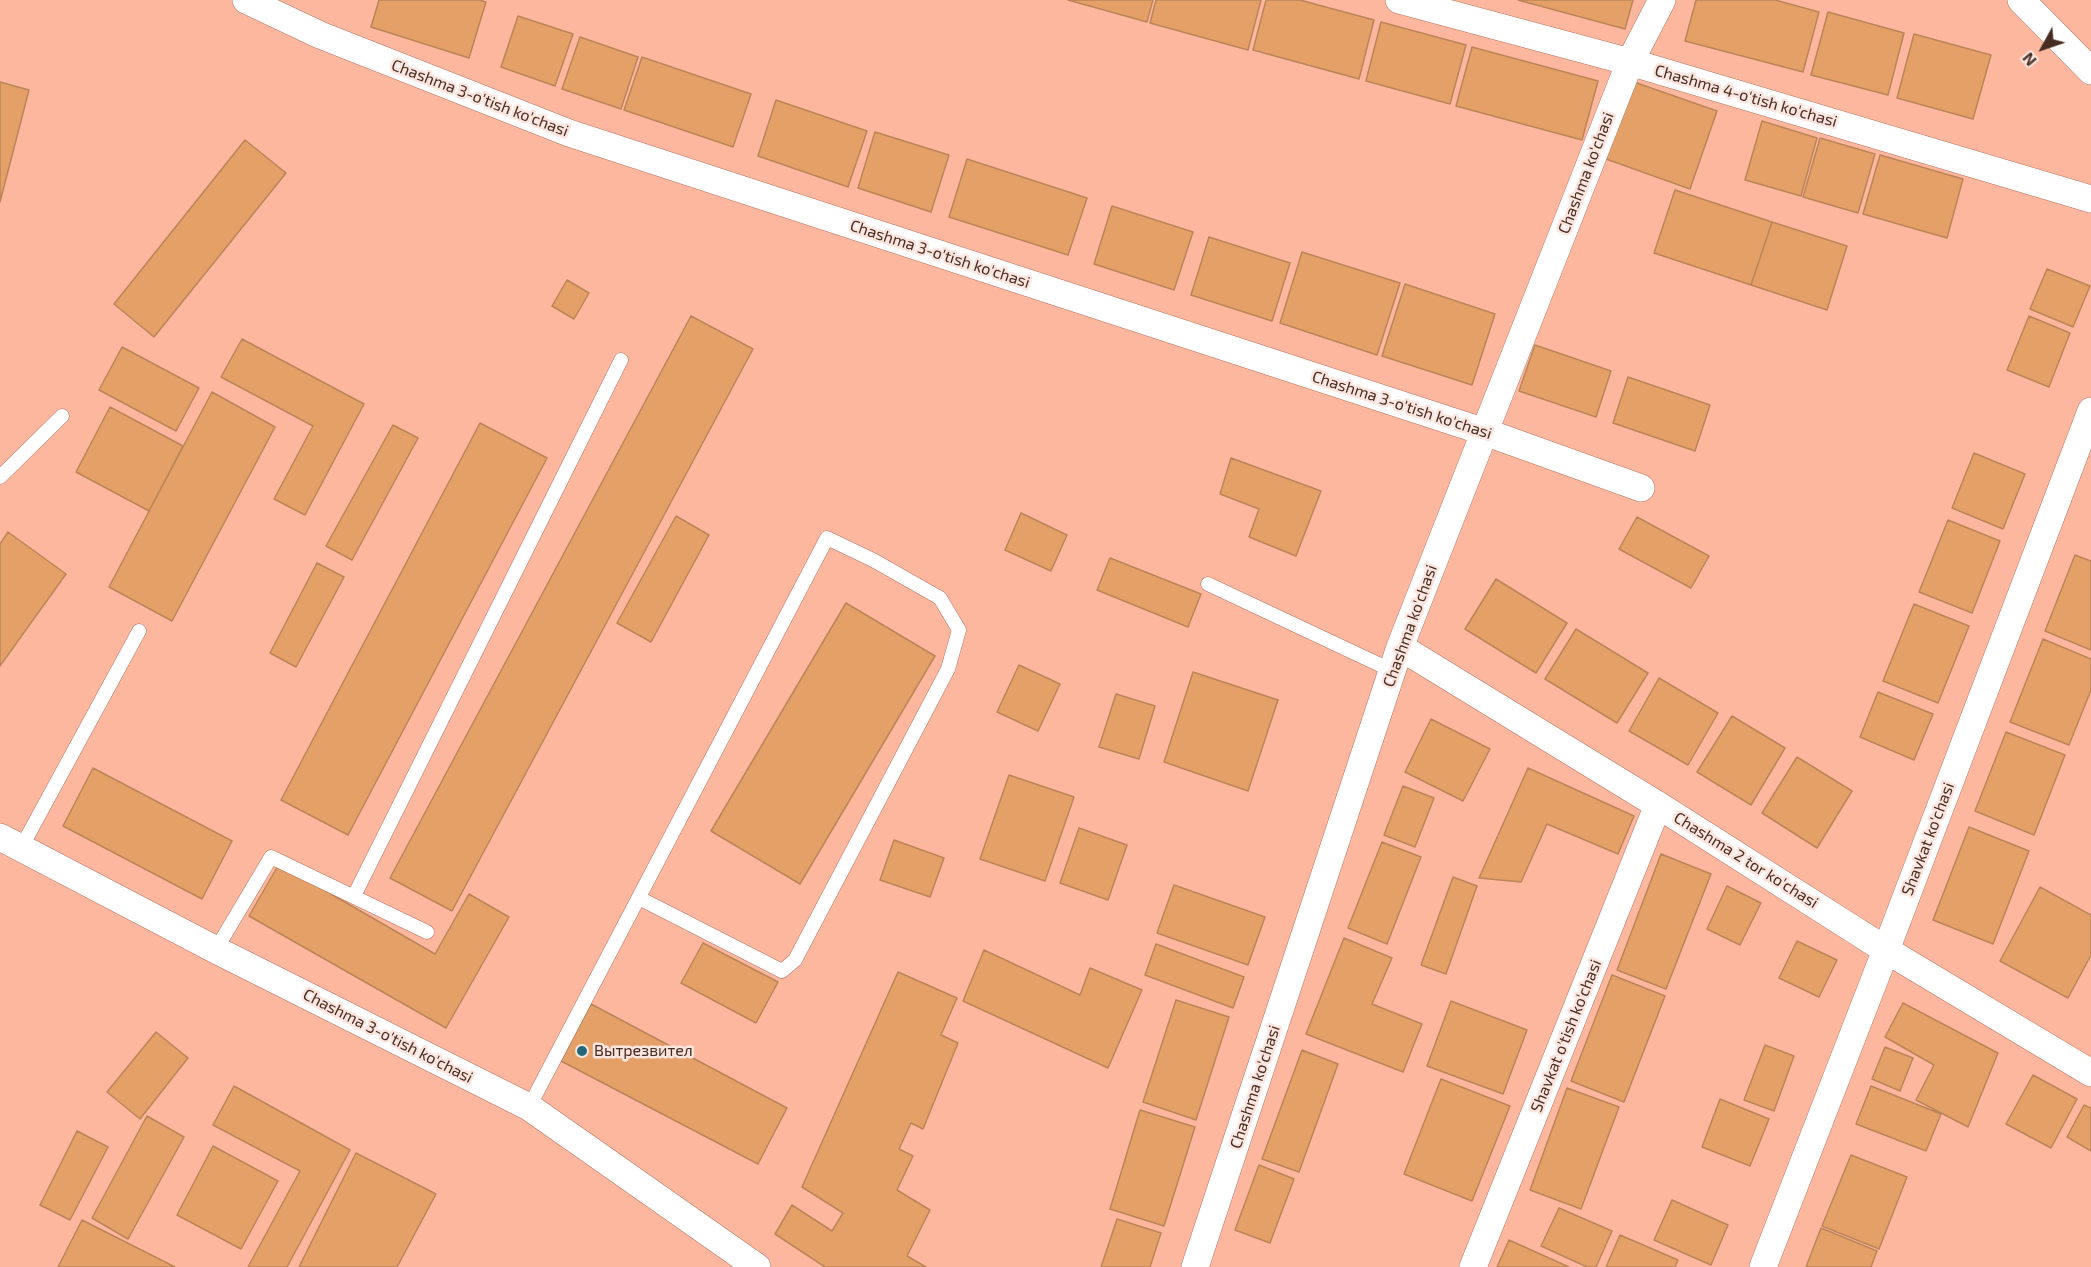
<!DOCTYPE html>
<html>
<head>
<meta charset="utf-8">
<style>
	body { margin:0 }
	#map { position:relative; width:2091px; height:1267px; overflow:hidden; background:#feb79f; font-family:"Exo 2",sans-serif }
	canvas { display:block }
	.north { position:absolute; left:2013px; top:18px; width:60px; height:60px; -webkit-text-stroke:4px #fce5de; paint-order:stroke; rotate:230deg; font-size:16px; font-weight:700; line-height:24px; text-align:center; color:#472c22 }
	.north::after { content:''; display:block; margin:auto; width:21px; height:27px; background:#472c22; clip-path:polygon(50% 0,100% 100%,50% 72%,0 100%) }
</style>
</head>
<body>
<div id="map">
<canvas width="2091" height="1267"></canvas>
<div class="north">N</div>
</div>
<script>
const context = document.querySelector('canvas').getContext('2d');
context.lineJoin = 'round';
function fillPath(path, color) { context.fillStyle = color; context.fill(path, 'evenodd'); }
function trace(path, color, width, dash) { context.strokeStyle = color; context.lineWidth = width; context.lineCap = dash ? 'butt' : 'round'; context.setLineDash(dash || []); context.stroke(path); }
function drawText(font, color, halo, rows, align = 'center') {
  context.font = font + ' "Exo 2",sans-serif'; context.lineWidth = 5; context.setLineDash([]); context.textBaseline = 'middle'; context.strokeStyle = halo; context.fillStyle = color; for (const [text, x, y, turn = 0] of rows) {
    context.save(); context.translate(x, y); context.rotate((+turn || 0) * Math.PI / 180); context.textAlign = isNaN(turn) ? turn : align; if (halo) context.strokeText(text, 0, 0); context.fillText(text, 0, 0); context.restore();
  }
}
const building = new Path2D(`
	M379,0H479L486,2L469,58L371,27Z
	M1068,0H1153L1147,22Z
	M1156,0H1261L1248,50L1150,23Z
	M1266,0H1300L1374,20L1359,79L1253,50Z
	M1518,0H1633L1625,29Z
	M1696,0H1775L1819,12L1803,72L1685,41Z
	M1828,12L1904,33L1888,95L1811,75Z
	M518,16L573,34L555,86L501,67Z
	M1381,22L1466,45L1450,104L1366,81Z
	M1914,34L1991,55L1973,119L1897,98Z
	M580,37L638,57L621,109L562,89Z
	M1472,47L1598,81L1582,140L1456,106Z
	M642,57L751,94L733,147L624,110Z
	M0,82L29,90L0,202Z
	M1634,82L1717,111L1690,189L1606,159Z
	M776,100L867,131L848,187L758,156Z
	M1762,121L1817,138L1801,196L1745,180Z
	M875,132L949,155L931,212L858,188Z
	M1820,138L1875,154L1858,213L1803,197Z
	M245,140L286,173L154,337L114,304Z
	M1880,155L1963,179L1947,238L1863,214Z
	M967,159L1087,198L1068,255L949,217Z
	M1675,190L1772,222L1751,285L1654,253Z
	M1112,206L1193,232L1174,290L1094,264Z
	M1772,222L1847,246L1827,310L1751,285Z
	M1209,237L1290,263L1272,321L1191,295Z
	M1302,252L1400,283L1377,355L1280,323Z
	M2047,269L2090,286L2073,327L2030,309Z
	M567,280L589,293L574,319L552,306Z
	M1405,284L1495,314L1472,385L1382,356Z
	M691,316L753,349L452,911L390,878Z
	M2029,316L2070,333L2049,387L2007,370Z
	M242,339L364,404L305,515L274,499L313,426L221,377Z
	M1535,345L1611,371L1596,417L1519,391Z
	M122,347L199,388L176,431L99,390Z
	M1628,377L1710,405L1695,451L1613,423Z
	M212,392L275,427L172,621L109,587Z
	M110,407L183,446L149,511L76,472Z
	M480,423L547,458L348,835L281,800Z
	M393,425L418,438L352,560L326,546Z
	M1974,453L2025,474L2003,529L1952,508Z
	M1231,458L1321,491L1296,556L1249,537L1259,509L1220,494Z
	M1021,513L1067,535L1051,571L1005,550Z
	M676,516L709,535L651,642L617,623Z
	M1637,517L1709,556L1691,588L1619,549Z
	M1948,520L2000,541L1972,613L1919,592Z
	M8,532L66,574L0,666V544Z
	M2075,555L2091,561V650L2045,631Z
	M1110,558L1201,594L1188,627L1097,590Z
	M317,563L344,577L296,667L270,653Z
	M1496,579L1567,623L1536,673L1465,629Z
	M846,603L935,656L800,884L711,831Z
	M1914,604L1969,626L1938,703L1883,681Z
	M1576,629L1648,673L1617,723L1545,679Z
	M2043,639L2091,659V690L2069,745L2010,722Z
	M1019,665L1060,684L1038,731L997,712Z
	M1193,672L1278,700L1248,791L1164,762Z
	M1659,678L1718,713L1688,765L1629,731Z
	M1878,692L1933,714L1914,760L1860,737Z
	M1116,694L1155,706L1139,759L1099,747Z
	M1732,716L1785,748L1751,805L1697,772Z
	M1431,719L1490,749L1463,801L1405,772Z
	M2006,732L2065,755L2034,835L1975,811Z
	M1797,757L1852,791L1817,848L1762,813Z
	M93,768L232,841L202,899L63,826Z
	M1528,768L1634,816L1618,854L1547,824L1521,882L1479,878Z
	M1009,775L1074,797L1045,881L980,859Z
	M1403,786L1434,798L1415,847L1384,835Z
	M1969,827L2029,851L1993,944L1933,920Z
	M1079,828L1127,845L1108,900L1060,883Z
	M894,840L944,858L930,897L880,880Z
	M1382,842L1421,857L1387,944L1348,928Z
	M1661,854L1711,874L1666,989L1617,970Z
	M279,864L435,954L469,894L509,917L446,1028L249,916Z
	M1453,877L1477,886L1446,974L1421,965Z
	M1174,885L1265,917L1248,965L1157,933Z
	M1727,886L1761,903L1740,945L1707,929Z
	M2040,887L2091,915V955L2068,998L2000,961Z
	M1344,938L1392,958L1372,1004L1422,1024L1403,1072L1306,1034Z
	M1797,941L1837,960L1819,997L1779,978Z
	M703,943L778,982L756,1023L681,983Z
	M1156,944L1244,977L1233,1008L1145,975Z
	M984,950L1080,995L1090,968L1142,990L1108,1068L963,1001Z
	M898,972L957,998L941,1035L958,1043L923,1129L911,1123L899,1149L913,1156L897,1190L930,1210L907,1256L926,1267H825L775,1234L792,1205L832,1231L843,1213L802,1187Z
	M1612,975L1665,996L1624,1102L1571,1081Z
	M1176,1000L1229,1017L1196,1120L1143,1102Z
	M1451,1001L1527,1030L1503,1094L1427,1066Z
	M1903,1003L1998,1053L1968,1127L1916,1100L1934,1065L1885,1037Z
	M591,1004L787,1108L758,1164L561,1061Z
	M156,1032L188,1058L140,1119L107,1092Z
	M1765,1045L1794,1056L1774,1111L1744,1100Z
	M1885,1047L1913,1058L1900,1091L1872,1079Z
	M1302,1050L1338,1064L1299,1172L1262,1159Z
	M2033,1075L2077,1099L2051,1148L2006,1124Z
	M1441,1079L1510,1106L1472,1201L1404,1174Z
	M234,1086L350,1150L287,1267H248L300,1171L213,1125Z
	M1871,1086L1941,1114L1926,1151L1856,1124Z
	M1567,1088L1619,1107L1581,1209L1530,1190Z
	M1720,1099L1769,1119L1750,1166L1702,1147Z
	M2084,1105L2091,1108V1151L2067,1137Z
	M1140,1110L1195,1127L1164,1226L1110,1209Z
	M147,1116L184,1137L128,1239L92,1218Z
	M77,1131L108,1147L70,1220L40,1205Z
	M213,1146L278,1181L241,1249L177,1215Z
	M356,1153L436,1194L397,1267H299Z
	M1851,1155L1907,1177L1879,1249L1822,1226Z
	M1259,1165L1294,1179L1270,1243L1235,1230Z
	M1672,1200L1728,1225L1711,1265L1654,1240Z
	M1559,1208L1612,1231L1596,1267H1587L1541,1246Z
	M1117,1219L1161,1233L1150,1267H1101Z
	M82,1220L175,1267H58Z
	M1821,1228L1877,1251L1871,1267H1806Z
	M1620,1235L1678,1260L1675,1267H1606Z
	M1509,1240L1569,1267H1497Z`);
fillPath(building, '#e5a067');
trace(building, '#bb8559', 1.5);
const lane = new Path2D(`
	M0,477L62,416
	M1208,584L1393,671
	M21,848L139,631
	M354,896L621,360
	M218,951L221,941L271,857L427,932
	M529,1107L827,538L873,560L940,598L959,630L948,669L795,960L782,971L639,898`);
const street = new Path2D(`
	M246,0L320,35L569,133L1485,432L1641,488
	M1399,0L1630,62L2091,199
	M2021,0L2091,71
	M1400,647L1658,805L1886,950L2091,1073
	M0,837L218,951L529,1107L757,1267
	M1195,1267L1400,647L1630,62L1662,0
	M1473,1267L1658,805
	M1763,1267L1886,950L2091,411`);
trace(lane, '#b4735d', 15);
trace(street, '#b4735d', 28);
trace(lane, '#fff', 14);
trace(street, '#fff', 27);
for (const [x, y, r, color] of [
	[582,1051,6,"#24677a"]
]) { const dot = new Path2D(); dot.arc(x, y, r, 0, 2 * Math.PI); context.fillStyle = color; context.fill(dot); trace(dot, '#fce5de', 2); }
drawText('16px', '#472c22', '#fce5de', [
	["Chashma 4-o'tish ko'chasi",1746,96,16],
	["Chashma 3-o'tish ko'chasi",480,98,21],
	["Chashma ko'chasi",1586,173,-69],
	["Chashma 3-o'tish ko'chasi",940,254,18],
	["Chashma 3-o'tish ko'chasi",1402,405,18],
	["Chashma ko'chasi",1410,626,-70],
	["Shavkat ko'chasi",1928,839,-69],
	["Chashma 2 tor ko'chasi",1746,860,32],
	["Chashma 3-o'tish ko'chasi",388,1036,27],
	["Shavkat o'tish ko'chasi",1566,1036,-68],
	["Chashma ko'chasi",1255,1087,-72]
]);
drawText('16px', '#472c22', '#fce5de', [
	["Вытрезвител",594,1051]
], 'left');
</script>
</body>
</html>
